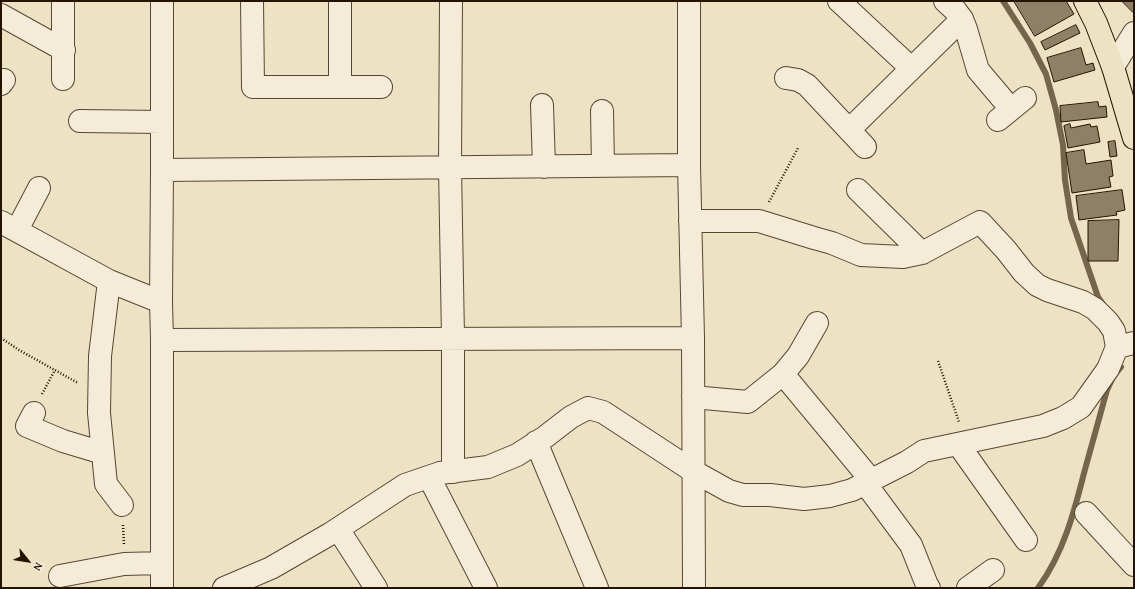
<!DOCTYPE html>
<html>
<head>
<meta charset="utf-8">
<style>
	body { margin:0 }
	#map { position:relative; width:1135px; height:589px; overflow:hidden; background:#eee2c4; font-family:"Gentium Book Plus",serif }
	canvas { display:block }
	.frame { position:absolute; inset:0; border:2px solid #251300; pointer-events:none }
	.north { position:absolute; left:8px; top:541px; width:40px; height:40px; -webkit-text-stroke:3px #f4ecd9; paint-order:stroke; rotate:120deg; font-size:11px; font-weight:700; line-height:16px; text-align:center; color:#251300 }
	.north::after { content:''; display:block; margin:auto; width:14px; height:18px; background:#251300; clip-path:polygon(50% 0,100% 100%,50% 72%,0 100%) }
</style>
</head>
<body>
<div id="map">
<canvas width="1135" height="589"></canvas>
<div class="frame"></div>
<div class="north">N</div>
</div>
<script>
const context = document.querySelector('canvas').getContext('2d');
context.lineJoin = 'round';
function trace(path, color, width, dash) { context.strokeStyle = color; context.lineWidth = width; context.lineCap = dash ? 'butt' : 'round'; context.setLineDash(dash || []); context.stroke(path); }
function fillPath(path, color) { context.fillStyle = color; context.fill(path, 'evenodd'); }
trace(new Path2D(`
	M1003,1L1030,43L1046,74L1056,110L1063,145L1065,180L1071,218L1098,297L1104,306
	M1038,588C1063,554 1074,513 1084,473C1092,445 1099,418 1107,390L1113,377L1121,367`), '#75654d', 6);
const building = new Path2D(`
	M1014,1H1066L1074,14L1035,36Z
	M1122,1H1134V11L1133,12Z
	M1076,25L1080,33L1045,50L1041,42Z
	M1081,48L1086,65L1093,63L1095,70L1054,82L1047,58Z
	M1098,102L1099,107L1106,106L1107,117L1061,122L1060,106Z
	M1070,124L1071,128L1090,124L1091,127L1097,126L1100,142L1068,148L1064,126Z
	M1115,141L1117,156L1110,157L1108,142Z
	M1084,150L1086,164L1111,160L1113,176L1109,177L1111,187L1072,193L1066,153Z
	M1122,190L1125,210L1116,212L1117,215L1079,220L1076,196Z
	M1119,220L1118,261H1088V221Z`);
fillPath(building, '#8e7f66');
trace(building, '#251300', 1);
const minor = new Path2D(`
	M252,1L253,87H381
	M451,1L450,167L453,338V472
	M689,1V165L693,338L694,588
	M839,1L911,68
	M945,1L956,11L962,19L966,29L978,70L1011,109
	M1,15L64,50
	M1113,67L1134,33
	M786,78L798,80L807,85L865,147
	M63,79V1
	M1,84L4,80
	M340,87V1
	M542,105L544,167
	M602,111L603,166
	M998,120L1025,98
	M80,121L162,122
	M849,130L962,19
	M162,170L689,165
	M858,190L922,253
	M690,221H759L814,238L832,243L861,255L903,257L922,253L980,222L1006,250L1024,273L1037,285L1047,290L1083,302L1095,309L1108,322L1114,331L1117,347
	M1,222L109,281L161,302
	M17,230L39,188
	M109,281L100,356L99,413L106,484L122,505
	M162,340L693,338
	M783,374L871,480
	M693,397L748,402L783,374L798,356L817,323
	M34,413L27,426L63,441L103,453
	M536,442L597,588
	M958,444L1026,540
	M429,477L486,588
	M865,483L911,545L927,585L929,588
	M1086,513L1134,565
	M338,529L376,588
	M60,576L124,564L162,563
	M162,588V340L161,302L162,170V1
	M224,588L271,568L330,534L405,485L440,473L488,467L517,455L545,437L571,417L588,408L603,412L693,471L729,491L743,495H770L804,499L830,496L852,490L907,462L924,451L1043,426L1063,418L1081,407L1108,369L1117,347L1134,343
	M968,588L993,570`);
const major = new Path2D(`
	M1085,1L1096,23L1113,67L1134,138`);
trace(minor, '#574731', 24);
trace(major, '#251300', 24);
trace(new Path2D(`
	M769,202L798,148
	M1,338L19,350L78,383
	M938,361L959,422
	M42,394L55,370
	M123,525L124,544`), '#251300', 2.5, [1, 2]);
trace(minor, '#f4ecd9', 22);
trace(major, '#eee2c4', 22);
</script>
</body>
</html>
